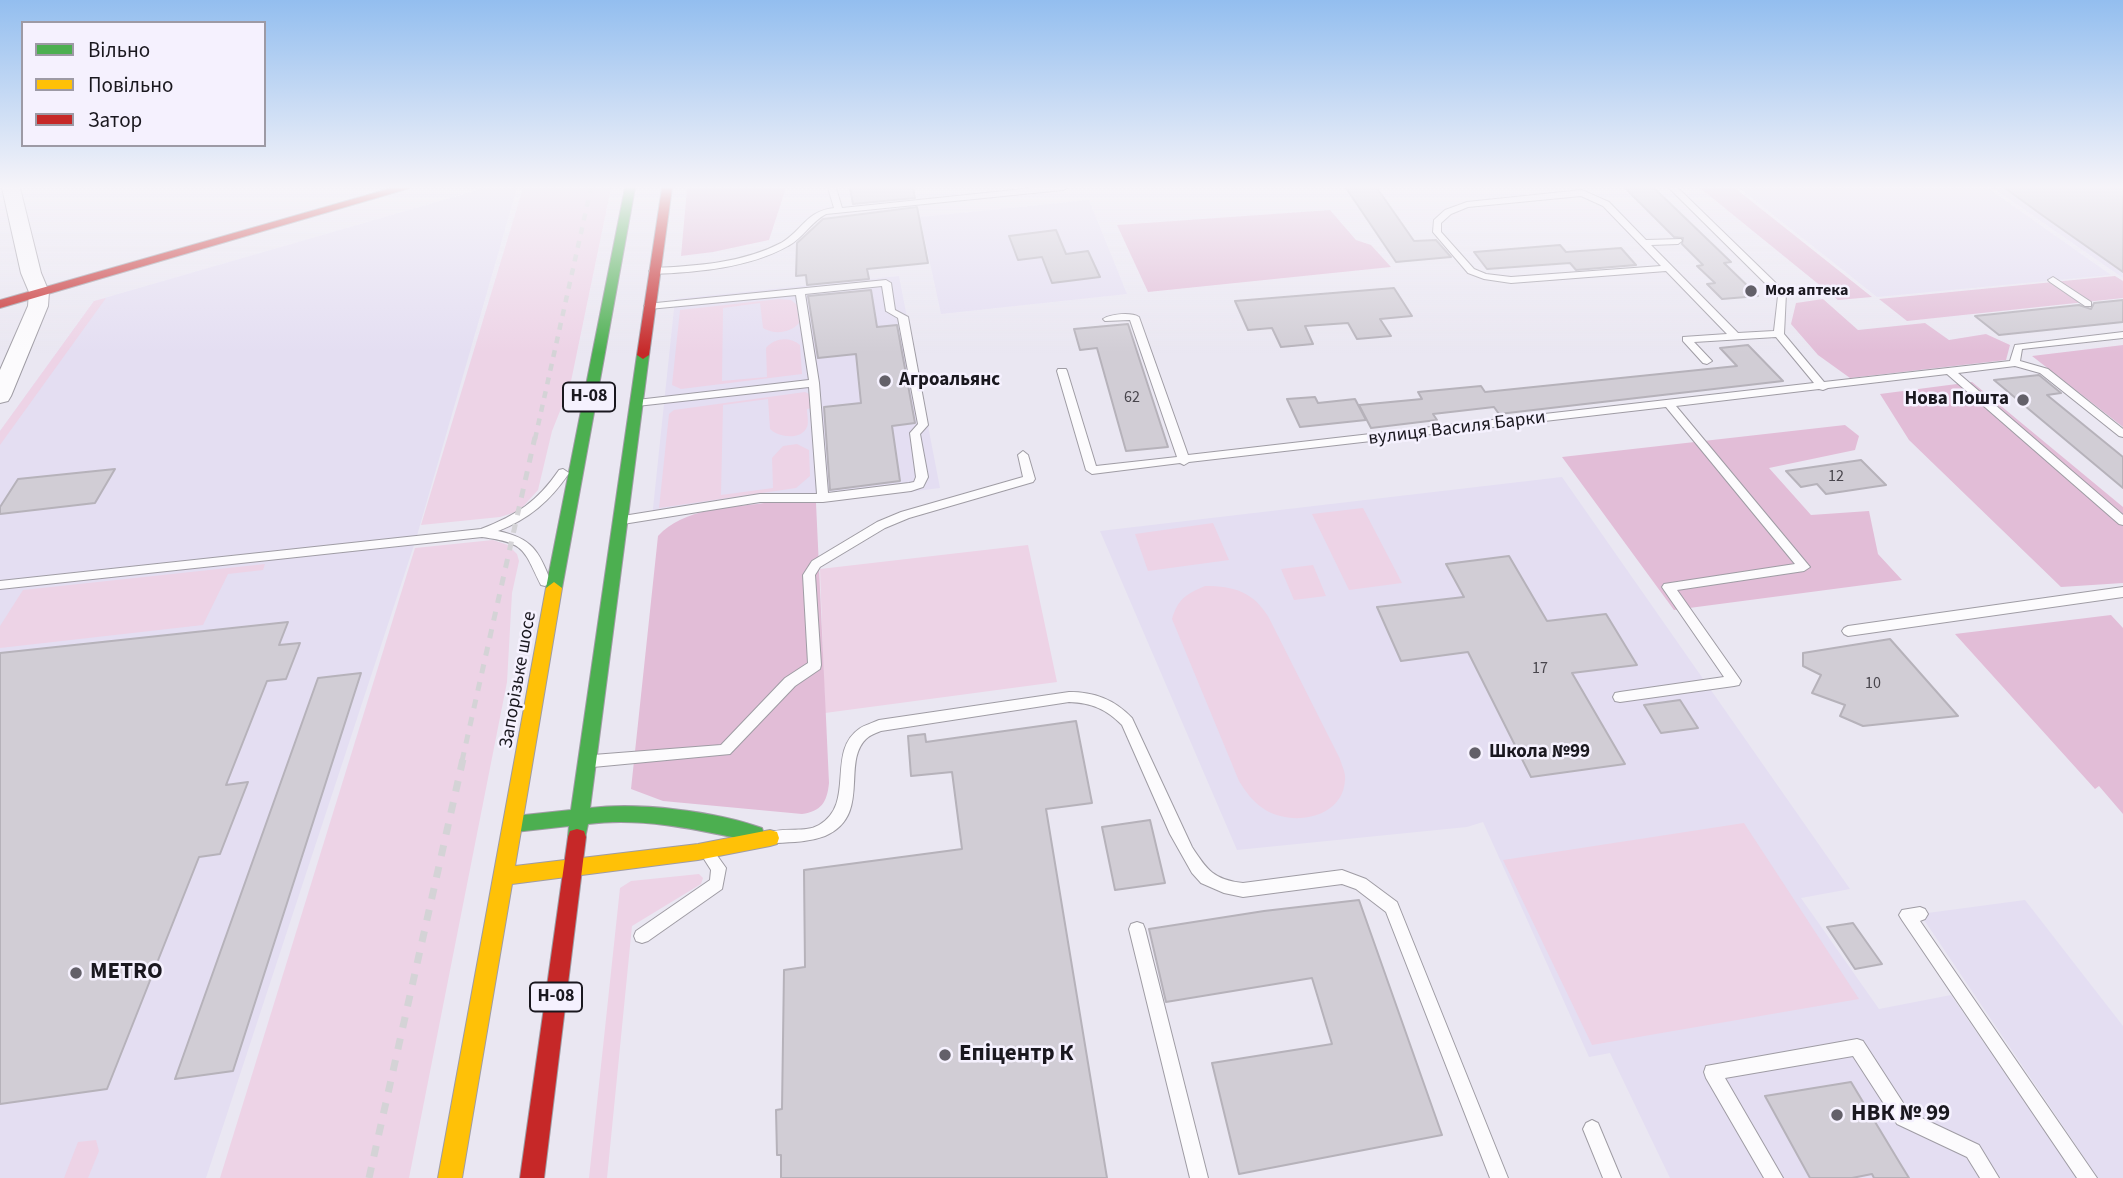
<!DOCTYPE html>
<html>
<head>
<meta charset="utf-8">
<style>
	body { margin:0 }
	#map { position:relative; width:2123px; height:1178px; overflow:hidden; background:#eae7f2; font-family:"Source Sans 3",sans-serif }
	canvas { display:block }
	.legend { position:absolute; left:21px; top:21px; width:245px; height:126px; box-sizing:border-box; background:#f5f1fe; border:2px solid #9d9aa5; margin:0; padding:9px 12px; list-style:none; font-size:21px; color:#1a181f }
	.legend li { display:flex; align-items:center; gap:14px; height:35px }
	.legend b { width:35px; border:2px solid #9d9aa5 }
</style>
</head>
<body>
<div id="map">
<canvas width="2123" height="1178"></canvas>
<ul class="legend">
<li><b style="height:9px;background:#4caf50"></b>Вільно</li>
<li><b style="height:9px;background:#ffc107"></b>Повільно</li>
<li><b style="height:9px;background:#c62828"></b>Затор</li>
</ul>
</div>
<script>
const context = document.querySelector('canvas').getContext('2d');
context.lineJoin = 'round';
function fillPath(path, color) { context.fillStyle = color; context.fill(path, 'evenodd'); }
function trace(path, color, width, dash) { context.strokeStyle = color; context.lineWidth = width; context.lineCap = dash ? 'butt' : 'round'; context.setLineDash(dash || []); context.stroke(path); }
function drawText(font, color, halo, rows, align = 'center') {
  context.font = font + ' "Source Sans 3",sans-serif'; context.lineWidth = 5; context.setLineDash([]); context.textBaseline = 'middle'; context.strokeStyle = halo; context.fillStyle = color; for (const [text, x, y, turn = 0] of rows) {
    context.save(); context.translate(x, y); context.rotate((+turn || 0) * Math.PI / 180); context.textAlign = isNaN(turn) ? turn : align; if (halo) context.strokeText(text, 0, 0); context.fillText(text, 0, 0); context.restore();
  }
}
fillPath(new Path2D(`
	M485,188H517L416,539L206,1178H0V431L94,301Z
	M1739,188H1988L2111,275L1877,297Z
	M1993,188H2123V278Z
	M1089,200L1127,294L941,314L920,217Z
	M899,276L940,488L816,503H763L652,518L675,299Z
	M1562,477L1850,889L1801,898L1879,1009L1951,995L2077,1178H1670L1610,1053L1589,1057L1483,822L1467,827L1237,850L1100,531Z
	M2025,900L2123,1026V1178H2098L1920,914Z`), '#e4def2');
fillPath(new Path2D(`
	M523,188H611L570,386L552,431L538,490L519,511L500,517L421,525Z
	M106,298L0,445V431L94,301Z
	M779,299L791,300L797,305L799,323C791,333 774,335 763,328L760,303L723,308L722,381L767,377L766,348C774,338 790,336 800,345L802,374L681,389L672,385L680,310Z
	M805,392L811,395L812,408L807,409C807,414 809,423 807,427C801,441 778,437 770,429L768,399L723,405L721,495L773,488L772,458L783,446L797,444L809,450L810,476L796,488L659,508L669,414L674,410Z
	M1363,508L1402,583L1349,590L1312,514Z
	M1213,523L1229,560L1148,571L1135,534Z
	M493,540L508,545L517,554L519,561L512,593L507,682L409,1178H220L415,548Z
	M1028,545L1057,682L825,713L820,569Z
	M265,564L263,570L228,574L203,625L0,648V626L23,590Z
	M1313,565L1326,596L1294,600L1281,569Z
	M1205,586C1234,586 1254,592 1269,618L1340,759C1342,766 1346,773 1345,780C1343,819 1291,827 1264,809C1252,801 1246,792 1239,781L1172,619C1178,599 1186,594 1205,586Z
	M1744,823L1859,999L1592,1045L1503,860Z
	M699,874L703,878L701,884L632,926L607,1178H589L620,888L631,881Z
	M96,1140L99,1151L88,1178H64L78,1142Z`), '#edd3e6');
fillPath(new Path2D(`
	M687,188H786L769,240L713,252L681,256Z
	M1700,188H1735L1872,297L1838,300Z
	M1330,210L1356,240L1371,245L1391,267L1148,292L1117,225Z
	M2115,276L2123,281V298L1907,321L1879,299Z
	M1823,299L1858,330L1925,323L1949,340L1986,334L2010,345L2006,360L1850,378L1818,355L1791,324L1796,303Z
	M2123,345V427L2032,356Z
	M1972,382L2123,507V583L2061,587L1909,440L1880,394Z
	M1845,425L1859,436L1855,450L1769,468L1811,515L1869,511L1878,554L1902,580L1674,610L1562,457Z
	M764,503H816L829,783C827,803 821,811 802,814L663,801L631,789L658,536C684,508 728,508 764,503Z
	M2111,615L2123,628V814L2099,786L2095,789L1955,634Z`), '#e2bdd7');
const building = new Path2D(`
	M850,188H913L915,198L853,204Z
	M1346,188H1377L1414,241L1436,240L1451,257L1396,262Z
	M1625,188H1654L1731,262L1724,263L1758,296L1722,299L1707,284L1715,283L1697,266L1703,265L1682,244L1683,238L1674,237Z
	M2005,188H2123V272L2042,215Z
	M917,207L928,263L867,269L869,279L807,285L806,275L796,276L797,243L823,219Z
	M1056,230L1066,254L1088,251L1100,277L1052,283L1042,257L1018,260L1009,236Z
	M1560,245L1566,252L1621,248L1636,265L1576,270L1570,263L1487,269L1474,252Z
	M1394,288L1412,316L1380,319L1391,336L1357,339L1348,323L1305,326L1313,344L1281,347L1272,328L1248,330L1235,301Z
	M871,290L877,327L897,325L915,423L892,426L900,481L830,490L824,407L861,403L856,354L818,358L808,296Z
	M2123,300V322L1999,335L1975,316L2079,305L2091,309L2094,303Z
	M1128,324L1168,447L1126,451L1097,348L1080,350L1074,329Z
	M1748,345L1783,381L1499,414L1494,407L1433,414L1437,420L1371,428L1359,405L1422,399L1418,392L1481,386L1485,392L1737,366L1720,348Z
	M2039,375L2061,393L2047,395L2123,457V488L1994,380Z
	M1315,397L1318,403L1355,399L1366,420L1300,427L1287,399Z
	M1861,460L1886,485L1826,494L1817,484L1801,487L1786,471Z
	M115,469L95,503L0,514V507L18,479Z
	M1509,556L1547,621L1606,614L1637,665L1572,673L1625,764L1531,777L1468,652L1401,661L1377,607L1464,597L1446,564Z
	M288,622L279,645L300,643L286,679L267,681L226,785L248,782L220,854L199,857L107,1089L0,1104V653Z
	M1890,639L1958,716L1863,726L1840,716L1845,705L1812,693L1821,675L1803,666V653Z
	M361,673L233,1071L175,1079L318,678Z
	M1680,700L1698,728L1661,733L1644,705Z
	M1076,721L1092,803L1046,809L1107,1178H781V1155H777L776,1110L782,1109L784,970L805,967L804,870L962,849L952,772L911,776L908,736L925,734L926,742Z
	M1150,820L1165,883L1115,890L1102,827Z
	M1359,900L1442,1135L1239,1174L1212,1063L1332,1044L1312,978L1166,1002L1149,929L1264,911Z
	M1853,923L1882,964L1855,969L1827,927Z
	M1851,1082L1898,1160L1909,1178H1874L1872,1174L1852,1178H1810L1765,1096Z`);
fillPath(building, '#d1cdd5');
trace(building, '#b6b2ba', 2);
const lane = new Path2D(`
	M828,188H836L842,208L1033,188H1067L1063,190L826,214C811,222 803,238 788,246C749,268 698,272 654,274L649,271L654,268C696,266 743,263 781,243C802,231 806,211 834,208Z
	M1669,188H1678L1786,293L1784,334L1824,382L2010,361L2015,345L2123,332V338L2022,349L2020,361L2048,369L2123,429V437L2119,436L2040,373L2015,366L1958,373L2123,515V525L2119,524L1947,374L1828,388L1823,390L1819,389L1676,406L1810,567L1804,571L1677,590L1741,681L1739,685L1734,686L1620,702L1615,701L1613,697L1615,693L1620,692L1724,677L1664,590L1662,587L1664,584L1795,564L1666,407L1189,462L1184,465L1180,463L1092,474L1086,470L1057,371L1058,369H1066L1067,371L1096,466L1177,457L1130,320L1105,321L1103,319C1111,314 1131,312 1139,317L1188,455L1814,383L1776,337L1694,342L1712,361L1707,364L1703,363L1683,341V337L1727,334L1666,271L1511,283L1484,279L1468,273L1433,232L1434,220L1445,210L1467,202L1582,190L1609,202L1646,240L1681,239L1682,241L1678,244L1651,245L1738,333L1774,331L1778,296ZM1581,196L1603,206L1661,266L1511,277L1486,274L1474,269L1441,232V223L1451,214L1468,207Z
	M2053,277L2091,302V306H2085L2050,282L2048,280Z
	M886,280L891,283L895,310L908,317L928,425L920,434L928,477L923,487L911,491L823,502H760L623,524L619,523L617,520L619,517L623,516L760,494H817L809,387L637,406L632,403L637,400L809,380L796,295L649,309L644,306L646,304ZM882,286L886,311L898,318L918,424L910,433L916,477L914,482L909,483L828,493L819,383L805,294Z
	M1023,451L1028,455L1035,479L1033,482L909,518L885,528L820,567L815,575L821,665L820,669L795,686L730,754L593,767L588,765L586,761L588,757L593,755L721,745L785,678L808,663L803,575L812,561L877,522L901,512L1023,477L1018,455Z
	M563,469L569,473C550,501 529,519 498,531C532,538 539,551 551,582L545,586L541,585C523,549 526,543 482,537L0,589V581L481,529C517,515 537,502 559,470Z
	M2123,587V597L1848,636L1844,634L1842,631L1844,628L1848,626Z
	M1069,692C1094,692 1114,699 1132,718L1192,847C1207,870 1214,880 1243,883L1342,870L1366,879L1397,902L1508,1178H1490L1386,912L1356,889L1342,884L1243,897L1224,893L1201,883L1192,873L1170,834L1122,725C1106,709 1092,703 1069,702L881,731C876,733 870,735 866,739C841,763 872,816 825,836C809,842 793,842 776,843L771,842L769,837L771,832C786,827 805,833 819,825C856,804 826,752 859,729C864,725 873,723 879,720Z
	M711,852L716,854L726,868L722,889L648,941L642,943L636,941L634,936L636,931L710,880L711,870L704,859L706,854Z
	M1920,907L1925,909L1928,914L1925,919L1920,921L2097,1178H2077L1902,920L1899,915L1902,910Z
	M1137,922L1143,924L1145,929L1208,1178H1190L1129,929L1131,924Z
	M1857,1039L1863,1041L1909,1112L1979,1145L1999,1178H1980L1967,1157L1897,1124L1853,1056L1725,1078L1783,1178H1764L1706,1078L1704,1072L1706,1066Z
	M1592,1120L1598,1123L1621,1178H1603L1583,1129L1586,1123Z`);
const street = new Path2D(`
	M2,188H20L41,273L49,292L48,306L11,396L8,401L0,403V370L28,306L29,292L21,273Z`);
const fast = new Path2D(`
	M625,188H635L562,588L554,594L546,588Z
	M643,351L649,355L590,808C639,802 715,811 762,828L764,834L762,840L755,842C699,830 645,817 588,824L584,843L577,845L570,843L568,837L569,826L515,832L508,830L506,824L508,818L515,816L571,810L637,355Z`);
const slow = new Path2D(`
	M554,582L562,588L515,866L698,844L770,830L777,832L779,838L777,844L770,846L698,860L512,884L462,1178H438L546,588Z`);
const jam = new Path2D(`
	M392,188H410L0,308V300Z
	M662,188H672L649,355L643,359L637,355Z
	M577,829L584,831L586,837L544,1178H520L568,837L570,831Z`);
trace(lane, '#9f9ca4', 2);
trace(street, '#9f9ca4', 2);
trace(fast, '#9f9ca4', 2);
trace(slow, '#9f9ca4', 2);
trace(jam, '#9f9ca4', 2);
fillPath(lane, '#fcfbfd');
fillPath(street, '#fcfbfd');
fillPath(fast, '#4caf50');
fillPath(slow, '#ffc107');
fillPath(jam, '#c62828');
trace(new Path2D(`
	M535,439L591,188`), '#d4d3d6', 4.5, [7, 7]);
trace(new Path2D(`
	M462,761L535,437`), '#d4d3d6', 5, [9, 9]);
trace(new Path2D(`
	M369,1178L463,759`), '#d4d3d6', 7, [11, 11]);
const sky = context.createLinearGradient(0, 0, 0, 353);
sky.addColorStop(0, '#93beef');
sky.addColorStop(0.53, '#f6f4f9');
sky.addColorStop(1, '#f6f4f900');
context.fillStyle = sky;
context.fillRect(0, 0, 2123, 353);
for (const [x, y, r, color] of [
	[1751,291,7,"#636069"],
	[885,381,7,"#636069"],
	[2023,400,7,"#636069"],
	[1475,753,7,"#636069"],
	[76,973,7,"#636069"],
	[945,1055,7,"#636069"],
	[1837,1115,7,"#636069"]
]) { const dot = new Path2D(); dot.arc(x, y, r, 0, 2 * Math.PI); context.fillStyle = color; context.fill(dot); trace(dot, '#f5f1fe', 2.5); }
drawText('bold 16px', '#1a181f', '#f5f1fe', [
	["Моя аптека",1765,291]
], 'left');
drawText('16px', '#48454c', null, [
	["62",1132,398],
	["12",1836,477],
	["17",1540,669],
	["10",1873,684]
]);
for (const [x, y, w] of [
	[589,397,52],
	[556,997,52]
]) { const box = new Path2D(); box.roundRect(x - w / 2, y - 14.5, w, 29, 5); context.fillStyle = '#f5f1fe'; context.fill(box); trace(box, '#1a181f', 2); }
drawText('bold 18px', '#1a181f', null, [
	["Н-08",589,397],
	["Н-08",556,997]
]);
drawText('bold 19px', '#1a181f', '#f5f1fe', [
	["Агроальянс",899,381],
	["Нова Пошта",2009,400,"right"],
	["Школа №99",1489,753]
], 'left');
drawText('19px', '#1a181f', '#f5f1fe', [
	["вулиця Василя Барки",1457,429,-7],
	["Запорізьке шосе",519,680,-80]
]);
drawText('bold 23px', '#1a181f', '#f5f1fe', [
	["METRO",90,973],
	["Епіцентр К",959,1055],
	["НВК № 99",1851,1115]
], 'left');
</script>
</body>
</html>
